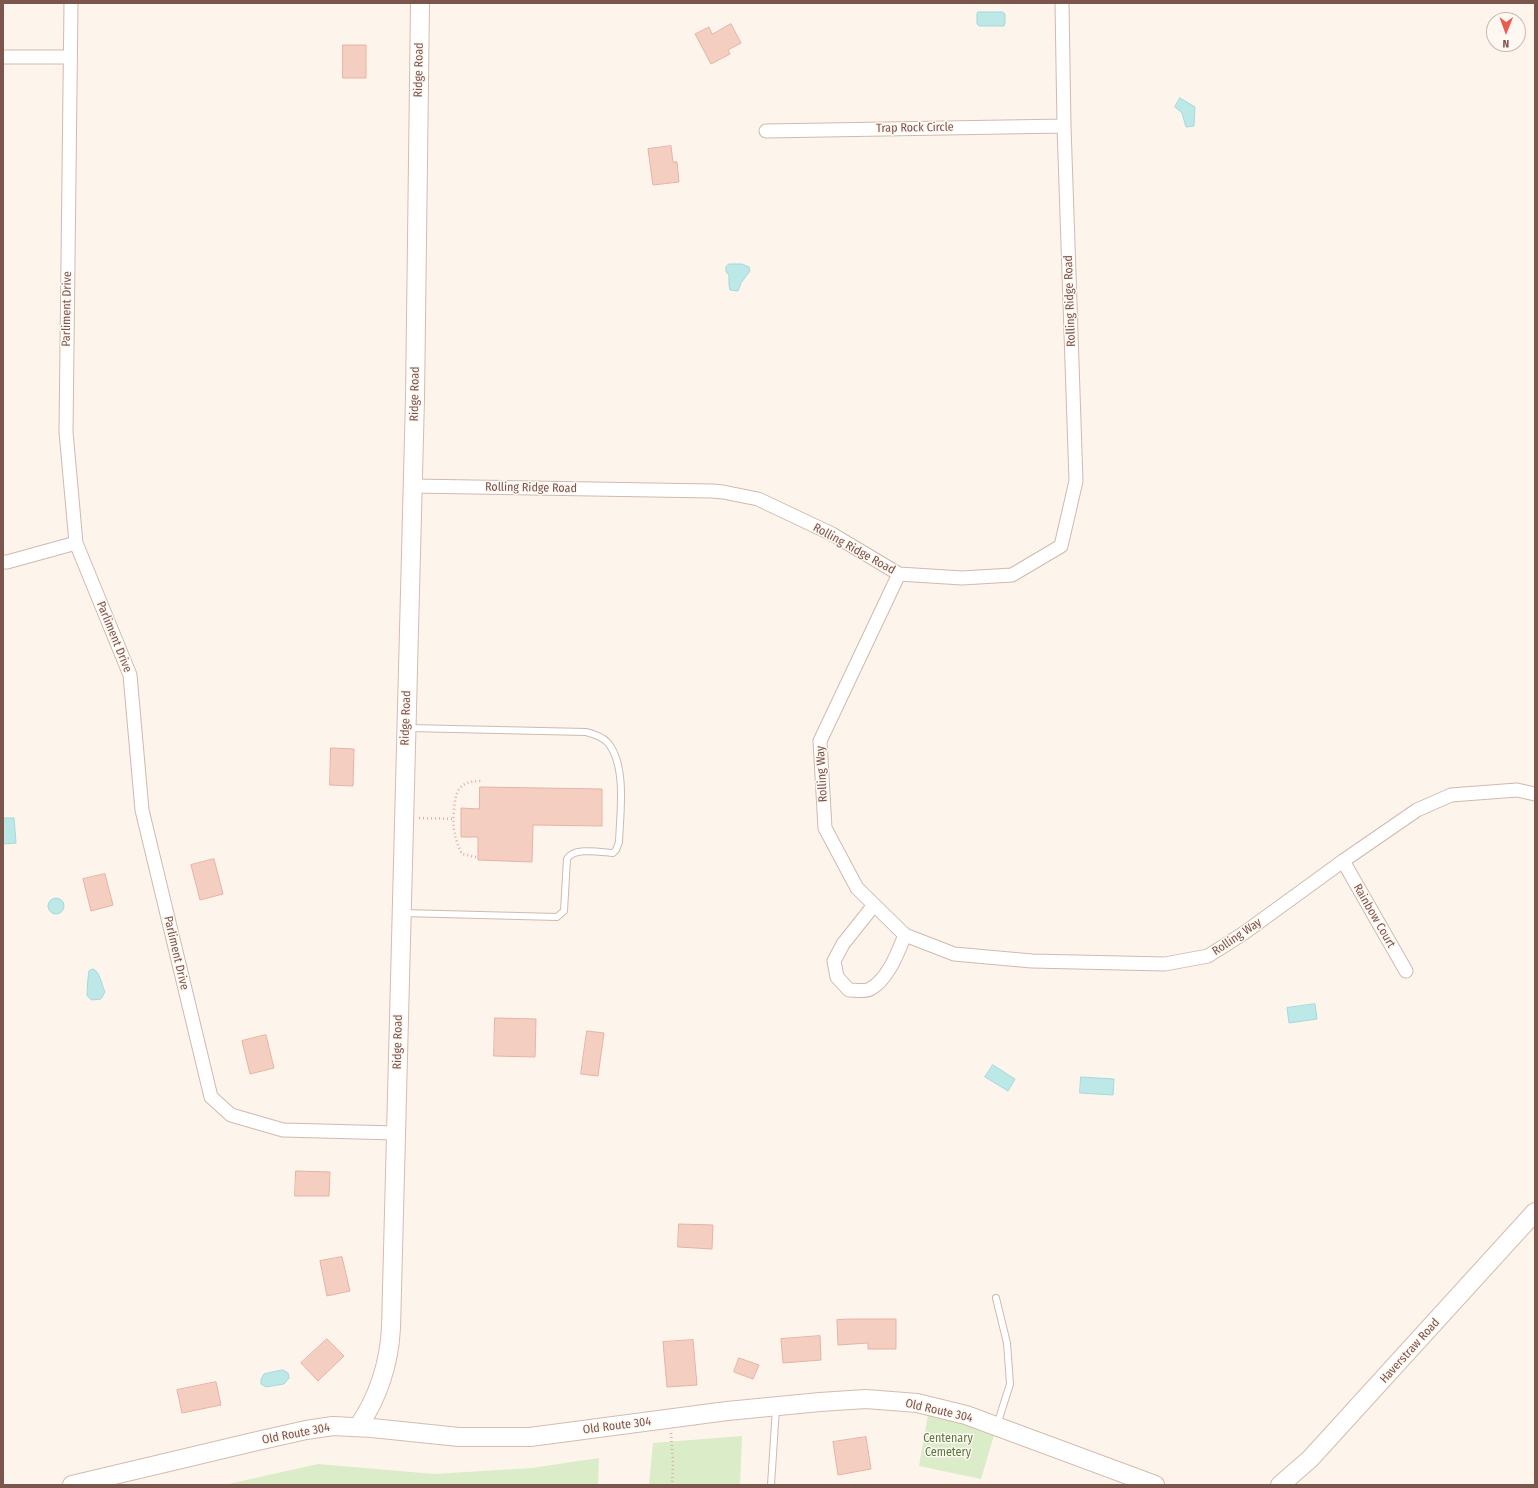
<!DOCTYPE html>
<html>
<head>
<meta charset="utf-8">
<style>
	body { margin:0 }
	#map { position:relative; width:1538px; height:1488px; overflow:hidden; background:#fdf4eb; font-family:"Fira Sans Condensed",sans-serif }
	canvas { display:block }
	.frame { position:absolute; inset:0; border:4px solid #7a564c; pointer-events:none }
	.north { position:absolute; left:1486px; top:12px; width:40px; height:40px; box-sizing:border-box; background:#fff8f2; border:1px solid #cab7b0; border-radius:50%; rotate:181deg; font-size:11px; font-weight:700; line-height:16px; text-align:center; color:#7a564c }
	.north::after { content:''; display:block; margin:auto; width:14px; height:18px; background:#ea5c4d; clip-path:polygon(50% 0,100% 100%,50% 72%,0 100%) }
</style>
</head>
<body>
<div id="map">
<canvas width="1538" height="1488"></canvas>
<div class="frame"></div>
<div class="north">N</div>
</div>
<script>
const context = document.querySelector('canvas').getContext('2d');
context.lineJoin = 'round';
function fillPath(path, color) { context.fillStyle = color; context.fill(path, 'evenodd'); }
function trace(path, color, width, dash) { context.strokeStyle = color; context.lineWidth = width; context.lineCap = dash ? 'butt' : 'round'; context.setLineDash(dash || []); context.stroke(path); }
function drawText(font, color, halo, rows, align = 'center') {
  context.font = font + ' "Fira Sans Condensed",sans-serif'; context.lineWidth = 3; context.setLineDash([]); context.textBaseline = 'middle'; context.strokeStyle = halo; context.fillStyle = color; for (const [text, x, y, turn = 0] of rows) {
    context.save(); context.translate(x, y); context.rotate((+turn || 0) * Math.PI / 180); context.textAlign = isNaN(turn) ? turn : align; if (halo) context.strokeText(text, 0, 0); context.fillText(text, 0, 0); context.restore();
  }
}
fillPath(new Path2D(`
	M928,1415L995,1432L981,1479L919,1466Z
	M742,1436L740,1485H649L653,1443Z
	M599,1458L598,1485H224L318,1464L434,1474L532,1468Z`), '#dbecc8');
const water = new Path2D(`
	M978,12H1003L1005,14V23L1004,26H979L977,24V14Z
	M1180,98L1195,107L1194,126L1186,127L1182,113L1175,107Z
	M729,264H742L749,267L750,271L741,283L738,291L730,290L729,285V275L726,272V267Z
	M3,818H14L16,843L3,844Z
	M48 906a8 8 0 1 1 16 0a8 8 0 1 1-16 0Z
	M93,969C100,971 102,986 105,992L101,999L92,1000C90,999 89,998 87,995C87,993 88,973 89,971Z
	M1315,1004L1317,1019L1289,1023L1287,1008Z
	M993,1065L1015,1079L1008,1091L985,1077Z
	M1081,1077L1114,1079L1113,1095L1080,1093Z
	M283,1370L288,1373L289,1378L284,1384L266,1387L261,1384V1379L264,1374Z`);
fillPath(water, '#bde8e8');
trace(water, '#a3d9db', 1);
const building = new Path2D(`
	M731,24L741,43L728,50L730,54L711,64L695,34L709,27L712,34Z
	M343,45H366V78H343Z
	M671,146L673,162H677L679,182L653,185L648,149Z
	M331,748L354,749L353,786L330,785Z
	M480,787L602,789V826L533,825L532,862L478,860V837H461V808L479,809Z
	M214,859L223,894L200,900L191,865Z
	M105,874L113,905L91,911L83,879Z
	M495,1018L536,1019L535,1057L494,1056Z
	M587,1031L604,1033L598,1076L581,1074Z
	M266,1035L274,1068L250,1074L242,1041Z
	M296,1171L330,1172L329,1196H295Z
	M679,1224L713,1225L712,1249L678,1247Z
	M342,1257L350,1291L327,1296L320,1261Z
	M851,1319H896V1349H868V1343L838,1345L837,1320Z
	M820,1336L821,1360L783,1363L781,1339Z
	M327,1339L344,1356L318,1381L301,1363Z
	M693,1340L697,1385L667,1387L663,1342Z
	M739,1358L759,1365L753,1379L734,1372Z
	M216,1382L221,1405L182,1413L177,1390Z
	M866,1437L871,1469L838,1475L833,1442Z`);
fillPath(building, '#f4cfc1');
trace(building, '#e7b2a1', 1);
const lane = new Path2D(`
	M403,913L557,917L564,911L567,859C573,847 600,852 613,853L616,850L619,842C620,814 627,766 608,743C603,737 594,734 586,732L409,728
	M996,1298L1007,1343L1010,1384L997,1425
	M771,1485L776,1408`);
const street = new Path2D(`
	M71,3L66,432L76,543L130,675L142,810L211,1097L231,1115L283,1130L396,1133
	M3,57H70
	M766,131L1064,126
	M413,486L712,491L723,492L758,499L832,534L899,574L962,578L1012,575L1061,546L1076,481L1064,126L1062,3
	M3,562H7L76,543
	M899,574L820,741L825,828L857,888L905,935L954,954L1032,961L1165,964L1208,956L1244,933L1343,861L1417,810L1451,795L1517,790L1535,794
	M1343,861L1406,971
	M874,905L843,944L834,961L837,977L849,990C855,990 865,992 870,989C888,980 898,952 905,935`);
const secondary = new Path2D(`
	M358,1427C379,1396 389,1365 391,1328L415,398L420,3
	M72,1485L253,1442L306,1430L333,1426L372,1428L459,1437H530L727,1411L820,1402L866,1399L917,1403L966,1415L1155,1485
	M1280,1485L1310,1459L1535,1212`);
trace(lane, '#d1b9af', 8);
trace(street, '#d1b9af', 15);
trace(secondary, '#d6bbae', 20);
trace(new Path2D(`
	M419,818L453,819
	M476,857L462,854C455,840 452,827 454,811C455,791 459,781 481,781
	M671,1433L673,1463L672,1485`), '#dab1a3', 2.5, [1, 3]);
trace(lane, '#fff', 6);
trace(street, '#fff', 13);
trace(secondary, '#fff', 18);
drawText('12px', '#7a564c', '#fff8f2', [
	["Ridge Road",419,70,-89],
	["Trap Rock Circle",915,128,-1],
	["Rolling Ridge Road",1070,301,-92],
	["Parliment Drive",67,309,-89],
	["Ridge Road",415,394,-89],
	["Rolling Ridge Road",531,488,1],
	["Rolling Ridge Road",854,549,29],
	["Parliment Drive",114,637,68],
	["Ridge Road",406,718,-88],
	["Rolling Way",822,774,-93],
	["Rainbow Court",1374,916,60],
	["Rolling Way",1237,937,-34],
	["Parliment Drive",176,953,77],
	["Ridge Road",398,1042,-89],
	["Haverstraw Road",1410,1351,-48],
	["Old Route 304",939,1411,13],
	["Old Route 304",617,1426,-7],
	["Old Route 304",296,1434,-11]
]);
drawText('12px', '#587a40', '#fff8f2', [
	["Centenary",948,1439],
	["Cemetery",948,1453]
]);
</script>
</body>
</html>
